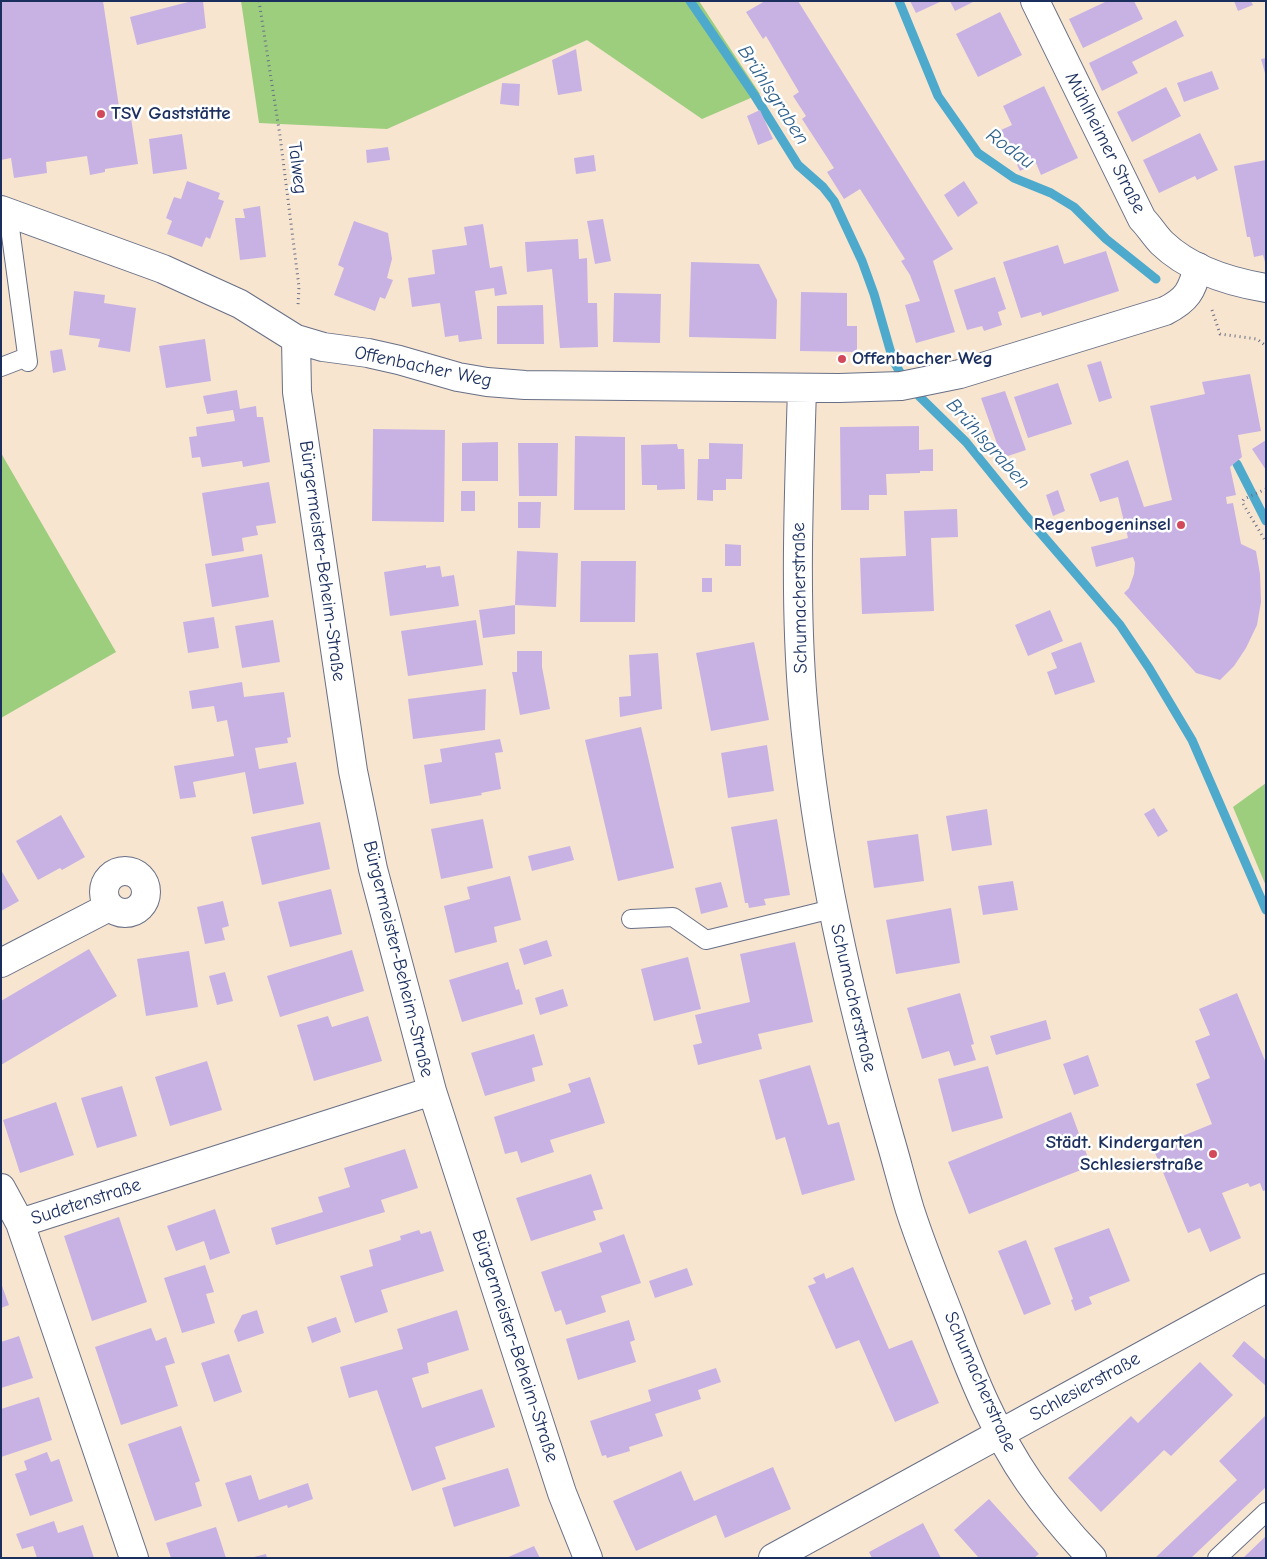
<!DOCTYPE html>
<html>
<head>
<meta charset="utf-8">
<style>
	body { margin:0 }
	#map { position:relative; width:1267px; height:1559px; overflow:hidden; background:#f7e5d0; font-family:"Comic Neue",sans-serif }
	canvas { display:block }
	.frame { position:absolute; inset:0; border:2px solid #1b2f5e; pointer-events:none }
</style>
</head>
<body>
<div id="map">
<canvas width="1267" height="1559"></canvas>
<div class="frame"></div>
</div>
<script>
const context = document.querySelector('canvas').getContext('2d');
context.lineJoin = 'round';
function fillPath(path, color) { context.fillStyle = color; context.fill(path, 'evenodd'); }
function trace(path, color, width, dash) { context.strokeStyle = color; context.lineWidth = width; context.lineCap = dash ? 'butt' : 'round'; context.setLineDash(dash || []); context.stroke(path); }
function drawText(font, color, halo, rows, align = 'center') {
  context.font = font + ' "Comic Neue",sans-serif'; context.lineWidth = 5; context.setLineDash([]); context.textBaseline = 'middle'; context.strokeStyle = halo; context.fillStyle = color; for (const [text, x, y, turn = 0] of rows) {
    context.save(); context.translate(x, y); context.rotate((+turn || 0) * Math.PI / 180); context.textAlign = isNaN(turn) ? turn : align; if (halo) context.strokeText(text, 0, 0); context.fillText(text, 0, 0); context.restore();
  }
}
fillPath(new Path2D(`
	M241,1H699L760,94L702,119L587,40L387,129L259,123Z
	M1,453L116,652L1,718Z
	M1266,783V886L1233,807Z`), '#9cce7e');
trace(new Path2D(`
	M690,1L755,96L798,165L823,187L834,201L862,261L874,294L893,360L902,376L920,397L966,442L1026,516L1120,625L1149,668L1192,740L1266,910
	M899,1L938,96L978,153L1014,178L1051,193L1074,207L1106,239L1156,279
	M1237,464L1266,521`), '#4eaacc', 9);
fillPath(new Path2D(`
	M1,1H103L121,120L131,118L138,164L105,169V172L90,175L87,156L46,162L47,173L14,178L11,158L1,160Z
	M192,1H203L206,28L137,45L130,17Z
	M765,1H798L953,249L933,261L955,332L916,343L905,305L920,301L910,275L901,261L905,259L860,189L844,199L827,172L834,168L802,119L806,116L793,96L799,92L766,36L763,39L746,12Z
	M910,1H942L916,13Z
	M950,1H975L955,11Z
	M1104,1H1134L1143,19L1083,48L1069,19L1105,2Z
	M1234,1H1251L1253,5L1238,11Z
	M1000,12L1022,55L978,77L956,34Z
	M1176,20L1184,36L1132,62L1138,73L1102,91L1089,63Z
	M576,49L582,91L558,95L552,60Z
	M1266,58V73H1265L1261,59Z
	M1212,71L1219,89L1184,102L1177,83Z
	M502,83L520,84L519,106L500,104Z
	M1044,86L1078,158L1041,175L1036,163L1020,171L1001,130L1012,125L1003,106Z
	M1166,87L1181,116L1132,142L1117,112Z
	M760,110L773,139L758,145L747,116Z
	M1200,133L1218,170L1197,180L1195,176L1159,193L1143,160Z
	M182,134L187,169L153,174L149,139Z
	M388,147L390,160L367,163L366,150Z
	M594,155L596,171L576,174L574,158Z
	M1266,160V261L1265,262L1263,255L1254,257L1250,237H1247L1234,166Z
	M187,181L220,193L218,199L224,201L210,239L206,237L202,247L167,234L172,221L166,218L174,197L181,199Z
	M964,181L978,203L958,217L944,195Z
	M260,206L266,257L240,260L235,218H245L243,209Z
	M603,219L611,261L595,264L587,221Z
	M354,221L388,233L392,259L387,278L393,280L385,299L380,297L375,311L334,295L344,268L338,265Z
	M483,224L490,268L502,266L507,294L495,296L494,288L475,291L482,339L459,342L458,335L445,337L440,303L412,307L408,278L435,274L432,250L467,245L464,227Z
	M578,239L579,259L587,258L588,303H597L598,347L560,348L552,269L527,272L525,242Z
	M1058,245L1064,264L1106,251L1119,291L1042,316L1041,312L1021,318L1003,262Z
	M691,262L759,264L777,300L776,339L689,337Z
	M995,277L1006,309L998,312L1002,325L984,331L982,326L967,330L954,290Z
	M74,291L105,295L104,303L136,308L130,352L98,347L100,339L69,335Z
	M801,292L847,293V326H857V352L800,351Z
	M614,293L661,294L660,343L613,342Z
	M543,305L544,344H497V306Z
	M205,339L211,381L166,388L159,346Z
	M62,349L66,370L53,373L50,351Z
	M1101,361L1112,398L1099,402L1087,365Z
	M1250,374L1261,431L1238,435L1242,457L1230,467L1236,495L1226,497L1227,504L1233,503L1241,544L1256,551L1260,574L1261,602L1257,625L1246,648L1234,666L1220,680L1196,673L1124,593L1129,588L1134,574L1135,563L1133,557L1096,567L1091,547L1128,538L1118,497L1100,502L1090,474L1128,460L1144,507L1172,500L1150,406L1205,394L1202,382Z
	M1058,383L1072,424L1028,438L1014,397Z
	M237,390L240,409L256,406L257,417H263L270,462L243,467L242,461L202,467L200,457L192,458L189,437L197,436L196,427L235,421L233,410L207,414L203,396Z
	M1005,391L1026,450L1002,458L981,398Z
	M919,426V450L933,449V471H920V473L886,474L887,495H869V510H841L840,427Z
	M373,429L445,430L444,522L372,521Z
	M575,436L625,437V510H574Z
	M1266,440V470L1252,449Z
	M498,442V481H462V443Z
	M518,443H558L557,496H519Z
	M709,443L743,444L742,479H726V490H713V501L697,500L698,459H709Z
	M677,444L678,449H684L685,489L657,490V485H642L641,445Z
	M269,482L276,523L256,526L258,535L242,538L244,551L212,556L202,493Z
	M1058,490L1065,511L1053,516L1046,495Z
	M461,491H475V511H461Z
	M518,502H541L540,528H518Z
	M957,509L958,537L931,538L934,611L862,614L860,558L906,556L904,511Z
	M725,544L741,545V566H725Z
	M517,551L558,553L556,607L515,605Z
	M262,554L269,597L212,607L205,564Z
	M581,561H636L635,622H580Z
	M426,565V568L440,566L442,577L454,575L459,606L390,616L384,572Z
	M702,578H712V592H702Z
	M515,605V634L483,638L479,610Z
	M1050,610L1063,641L1028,656L1015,625Z
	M214,617L219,648L188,653L183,622Z
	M273,620L280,662L242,668L235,626Z
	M476,620L483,665L408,676L401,631Z
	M754,642L769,720L711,731L696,653Z
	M1081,642L1095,682L1055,695L1047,672L1057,668L1051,653Z
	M517,651H542V667L550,709L520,715L512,672H517Z
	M658,653L662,709L620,717L619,697L631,696L629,655Z
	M242,682L244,697L284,692L291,737L287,738L288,743L255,748L259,769L296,762L304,804L253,814L245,772L193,782L196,797L180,799L174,766L234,756L227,720L217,722L214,706L192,709L189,691Z
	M486,689L485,730L413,739L408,699Z
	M641,727L674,868L618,881L585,740Z
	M500,739L503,752L495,753L501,789L481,793L482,795L430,804L424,765L442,762L440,749Z
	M767,745L774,791L728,798L721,753Z
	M1154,808L1168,831L1158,837L1144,814Z
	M987,809L992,845L952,851L946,816Z
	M61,815L85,857L62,870L60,868L38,880L16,841Z
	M483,819L493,868L441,879L431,829Z
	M777,819L790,895L764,899L766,905L749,908L748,903H745L731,827Z
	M320,822L330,869L262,885L251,837Z
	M918,834L924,881L874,888L867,841Z
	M570,846L574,860L532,871L528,856Z
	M1,870L19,901L1,911Z
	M510,876L521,920L494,927L497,942L455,953L444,906L470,899L467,887Z
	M1013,881L1018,910L983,915L978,886Z
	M721,882L728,907L701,914L695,888Z
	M331,889L342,934L290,947L278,902Z
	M223,901L229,926L222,928L225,940L205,944L197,907Z
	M951,908L960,963L896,974L886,920Z
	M547,940L552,956L524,965L519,949Z
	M795,942L813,1022L758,1034L762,1049L698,1065L693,1045L702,1043L695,1015L750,1002L740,954Z
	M89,949L117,996L1,1065V1001Z
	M352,950L364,991L280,1017L267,976Z
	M189,951L198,1007L146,1016L137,959Z
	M688,957L701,1009L654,1021L641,969Z
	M508,962L516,990L519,989L523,1004L462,1022L449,980Z
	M225,972L233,1001L217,1005L209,976Z
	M563,989L568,1006L540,1015L535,998Z
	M960,993L974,1044L971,1045L976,1060L954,1066L949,1051L922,1059L907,1008Z
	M1237,993L1266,1063V1190L1263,1191L1260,1183L1250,1187L1248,1183L1222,1193L1241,1238L1210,1252L1200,1228L1188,1233L1153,1148L1212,1124L1196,1084L1210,1078L1195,1041L1210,1035L1199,1009Z
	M328,1016L332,1027L368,1016L382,1061L314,1081L297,1025Z
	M1046,1020L1051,1039L996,1055L990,1036Z
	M534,1034L543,1065L532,1068L535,1081L485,1096L471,1053Z
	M1088,1055L1099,1086L1074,1095L1063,1064Z
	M207,1061L222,1110L170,1126L155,1077Z
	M810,1065L828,1125L839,1122L855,1180L802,1195L785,1137L776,1140L759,1080Z
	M988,1066L1003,1118L952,1132L938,1079Z
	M590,1077L605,1123L550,1140L554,1152L521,1163L517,1151L505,1154L494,1117L571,1092L568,1084Z
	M122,1086L137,1136L97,1148L81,1098Z
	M56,1102L74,1155L20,1173L3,1120Z
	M1071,1112L1091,1166L969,1214L948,1162Z
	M405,1149L418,1188L381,1200L385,1212L276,1245L271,1228L323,1212L318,1197L350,1187L344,1168Z
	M591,1174L603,1209L593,1211L596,1220L531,1241L516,1198Z
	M215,1209L230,1253L210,1260L204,1241L176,1251L167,1226Z
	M119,1217L147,1302L92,1321L64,1236Z
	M1109,1228L1130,1281L1089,1297L1092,1304L1075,1311L1071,1300L1073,1299L1054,1248Z
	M419,1230L421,1234L431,1231L444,1271L381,1290L388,1312L355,1323L340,1276L373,1266L369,1250L401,1240L400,1236Z
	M624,1234L641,1283L601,1296L606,1312L566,1325L561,1310L555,1312L541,1272L602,1252L599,1243Z
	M1026,1240L1051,1304L1024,1315L998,1251Z
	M205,1265L214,1292L206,1294L215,1323L182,1333L164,1278Z
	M853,1267L889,1349L912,1340L939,1403L895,1422L859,1340L836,1349L808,1286L816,1283L813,1278L824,1273L826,1279Z
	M687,1268L693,1285L655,1298L649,1281Z
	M1,1283L9,1305L1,1308Z
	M257,1310L264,1333L238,1342L234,1331L242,1315Z
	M457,1310L469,1350L427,1363L429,1373L412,1378L422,1408L482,1389L495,1427L435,1447L446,1479L412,1491L377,1390L349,1398L340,1367L403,1349L397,1329Z
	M336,1317L341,1332L312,1343L307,1327Z
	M629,1320L635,1340L630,1342L636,1362L578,1380L566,1339Z
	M151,1328L156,1341L166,1337L175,1363L165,1366L178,1406L121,1425L95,1347Z
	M19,1336L33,1378L1,1388V1342Z
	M1244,1341L1266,1360V1386L1232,1356Z
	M229,1354L242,1392L214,1402L201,1363Z
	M1200,1362L1233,1395L1171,1456L1164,1450L1101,1512L1068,1478L1131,1416L1138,1423Z
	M716,1368L721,1382L698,1390L701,1399L655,1414L663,1436L629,1447L630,1451L607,1458L606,1455L602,1456L590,1421L651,1401L648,1390Z
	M39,1397L52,1440L1,1457V1409Z
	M1266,1415V1487L1191,1558H1155L1237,1480L1219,1461Z
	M181,1426L200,1481L195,1483L202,1506L155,1521L128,1444Z
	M47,1452L51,1462L59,1459L73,1501L30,1516L15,1474L27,1470L24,1461Z
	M773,1467L791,1509L725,1538L716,1515L636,1551L613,1501L681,1471L694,1501Z
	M508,1468L520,1506L454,1527L442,1488Z
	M251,1475L259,1500L308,1483L313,1499L288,1508L287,1505L238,1522L225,1483Z
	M989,1499L1039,1554L1034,1558H979L954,1530Z
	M54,1521L58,1533L83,1525L94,1558H37L33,1546L22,1549L16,1534Z
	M923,1523L941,1558H872L869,1552Z
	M216,1527L226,1558H171L166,1543Z
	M1266,1536V1558H1243Z
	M534,1546L540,1558H506Z
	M266,1554L267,1558H254V1557Z`), '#c8b2e3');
const service = new Path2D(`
	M8,213L28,362
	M1,367L27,357
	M631,919L673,917L706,940L832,909
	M1217,1558L1266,1512`);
const minor = new Path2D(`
	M1,210L163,269L240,304L296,339L323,347L368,353L399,360L458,377L487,382L525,385L839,388L901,386L960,374L1165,311C1187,300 1192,291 1198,267
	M296,339L297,392L353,771L373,869L432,1091L562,1493L588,1558
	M802,388C799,493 794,598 803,703C816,851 849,996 890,1139C897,1163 903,1187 910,1210C922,1247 937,1284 951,1320C972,1376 995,1433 1029,1482C1048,1509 1069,1534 1092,1558
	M104 892a21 21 0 1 1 42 0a21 21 0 1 1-42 0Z
	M1,963L109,907
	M1,1188L20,1223
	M134,1558L20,1223L432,1091
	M773,1558L1266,1288`);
const secondary = new Path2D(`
	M1035,1L1142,219C1149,226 1155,236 1162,243C1189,269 1230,282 1266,288`);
trace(service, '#686f86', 20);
trace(minor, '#686f86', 30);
trace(secondary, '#686f86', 30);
trace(new Path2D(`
	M259,1L280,136L299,287L298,306
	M1212,310L1220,334L1257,339L1266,346
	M1266,489L1244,499L1242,502L1266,542`), '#686f86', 3, [1, 4]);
trace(service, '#fff', 18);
trace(minor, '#fff', 28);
trace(secondary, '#fff', 28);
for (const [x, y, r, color] of [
	[101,114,5,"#d1495b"],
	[842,359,5,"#d1495b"],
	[1181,525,5,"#d1495b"],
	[1213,1154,5,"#d1495b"]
]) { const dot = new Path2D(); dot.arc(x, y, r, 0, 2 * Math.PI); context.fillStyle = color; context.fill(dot); trace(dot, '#fff', 2); }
drawText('bold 19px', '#1b2f5e', '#fff', [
	["TSV Gaststätte",111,114],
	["Offenbacher Weg",852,359],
	["Regenbogeninsel",1171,525,"right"],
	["Städt. Kindergarten",1203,1143,"right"],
	["Schlesierstraße",1203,1165,"right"]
], 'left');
drawText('19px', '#1b2f5e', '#fff', [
	["Mühlheimer Straße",1105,143,63],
	["Talweg",297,168,83],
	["Offenbacher Weg",423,367,12],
	["Bürgermeister-Beheim-Straße",322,561,82],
	["Schumacherstraße",800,598,-91],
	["Bürgermeister-Beheim-Straße",398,959,76],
	["Schumacherstraße",853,998,77],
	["Sudetenstraße",86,1202,-18],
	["Bürgermeister-Beheim-Straße",515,1346,72],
	["Schumacherstraße",980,1382,66],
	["Schlesierstraße",1085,1387,-29]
]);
drawText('italic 20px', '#2f608a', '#fff', [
	["Brühlsgraben",773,95,57],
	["Rodau",1010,149,36],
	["Brühlsgraben",988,444,48]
]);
</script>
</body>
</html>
